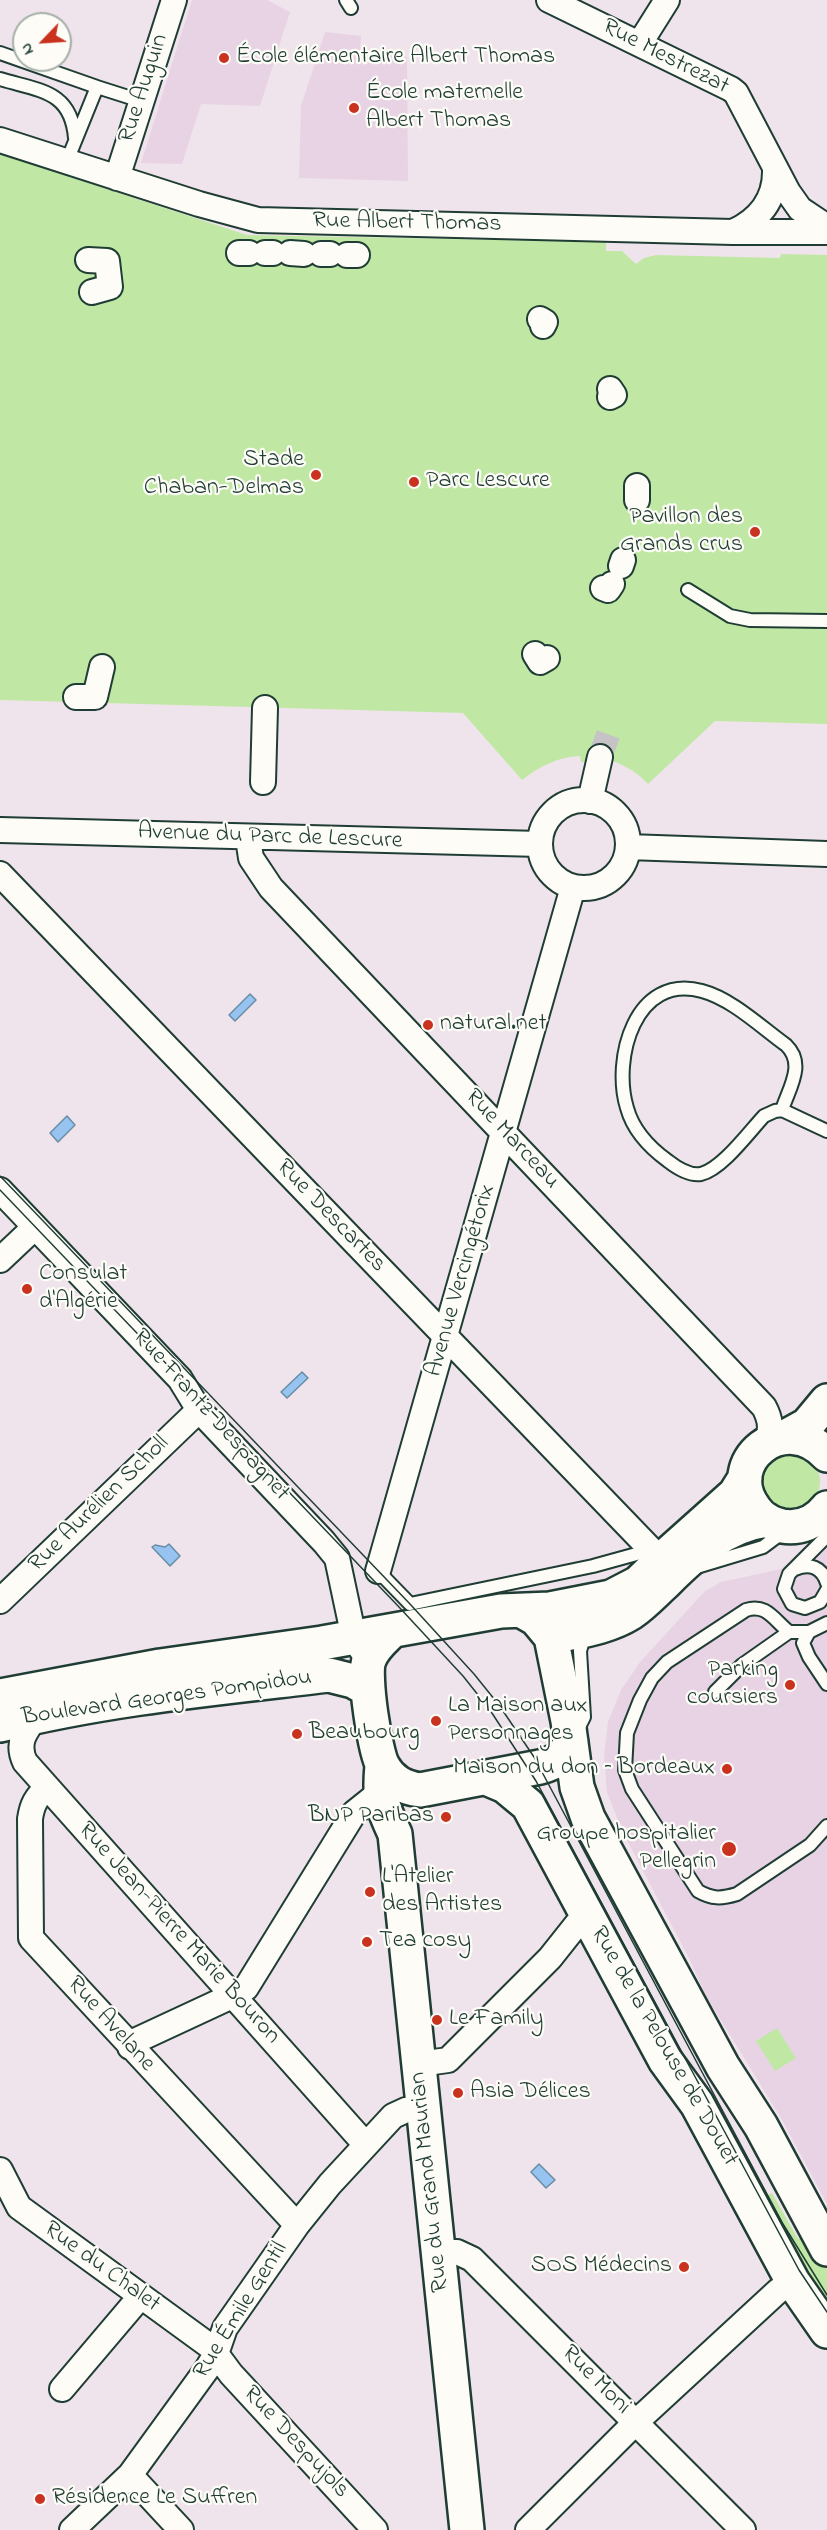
<!DOCTYPE html>
<html>
<head>
<meta charset="utf-8">
<style>
	body { margin:0 }
	#map { position:relative; width:827px; height:2530px; overflow:hidden; background:#f0e4ec; font-family:"Indie Flower",sans-serif }
	canvas { display:block }
	.north { position:absolute; left:12px; top:12px; width:60px; height:60px; box-sizing:border-box; background:#fdfcf7; border:2px solid #a4b0a9; border-radius:50%; rotate:245deg; font-size:16px; font-weight:700; line-height:24px; text-align:center; color:#1f3d34 }
	.north::after { content:''; display:block; margin:auto; width:21px; height:27px; background:#c8321e; clip-path:polygon(50% 0,100% 100%,50% 72%,0 100%) }
</style>
</head>
<body>
<div id="map">
<canvas width="827" height="2530"></canvas>
<div class="north">N</div>
</div>
<script>
const context = document.querySelector('canvas').getContext('2d');
context.lineJoin = 'round';
function fillPath(path, color) { context.fillStyle = color; context.fill(path, 'evenodd'); }
function trace(path, color, width, dash) { context.strokeStyle = color; context.lineWidth = width; context.lineCap = dash ? 'butt' : 'round'; context.setLineDash(dash || []); context.stroke(path); }
function drawText(font, color, halo, rows, align = 'center') {
  context.font = font + ' "Indie Flower",sans-serif'; context.lineWidth = 4.5; context.setLineDash([]); context.textBaseline = 'middle'; context.strokeStyle = halo; context.fillStyle = color; for (const [text, x, y, turn = 0] of rows) {
    context.save(); context.translate(x, y); context.rotate((+turn || 0) * Math.PI / 180); context.textAlign = isNaN(turn) ? turn : align; if (halo) context.strokeText(text, 0, 0); context.fillText(text, 0, 0); context.restore();
  }
}
fillPath(new Path2D(`
	M192,0H267L290,12L260,106L201,104L182,164L141,163Z
	M325,32L361,36L360,50L364,52L407,57L408,181L299,178L301,106Z
	M827,1525V2204L781,2118L706,1996L690,1960L621,1829L607,1792L604,1756L608,1722L621,1690L640,1662L705,1591L721,1582L781,1569Z`), '#e7d3e4');
fillPath(new Path2D(`
	M0,154L247,235L606,242V251H622L636,264L644,258L656,255L780,258L781,254L827,255V724L715,721L648,784C635,770 619,762 600,757L590,762H581L580,756C558,757 540,766 522,780L463,713L0,700Z
	M793,1450C819,1465 827,1474 814,1506L783,1514L760,1493C760,1460 764,1463 793,1450Z
	M777,2028L796,2058L775,2071L756,2041Z
	M772,2193L798,2239L810,2233L827,2260V2321L755,2202Z`), '#c0e8a4');
const water = new Path2D(`
	M250,994L256,1000L235,1021L229,1015Z
	M67,1116L75,1125L58,1142L50,1133Z
	M302,1372L308,1378L287,1398L281,1392Z
	M169,1544L180,1556L170,1566L152,1547L155,1545L165,1547Z
	M539,2164L555,2180L546,2188L531,2172Z`);
fillPath(water, '#97c3f1');
trace(water, '#678da5', 1.5);
trace(new Path2D(`
	M600,757L611,727`), '#c6c3c7', 24, [24, 12]);
const lane = new Path2D(`
	M346,0L351,8
	M0,53L97,87
	M0,79C39,91 71,90 75,138
	M67,161L97,87L141,101
	M688,590L730,616L750,620L827,621
	M782,1110C789,1088 806,1064 786,1045C761,1027 732,999 702,991C635,973 612,1059 627,1108C633,1130 650,1148 668,1161C677,1168 689,1176 701,1174C722,1169 749,1132 764,1116L775,1111L782,1110L827,1131
	M827,1536L789,1574L784,1589L792,1604L805,1608L820,1602L827,1590
	M700,1566L763,1547L783,1532
	M795,1569C810,1563 822,1567 827,1583
	M378,1571L410,1604L593,1566L651,1550
	M827,1623L809,1632H789C774,1620 766,1603 746,1610L667,1662L652,1678L640,1700L627,1733L625,1770L632,1789L698,1891C712,1899 721,1899 737,1894L810,1845L827,1826
	M809,1632L803,1643L809,1657L827,1684
	M715,1692L742,1665L789,1632
	M577,1731L584,1717L580,1651L582,1644L588,1636`);
const street = new Path2D(`
	M549,0L731,89L736,93L788,192L800,209L827,227
	M640,43L667,0
	M0,140L199,204L258,220L733,232H827
	M117,178L174,0
	M733,232C759,220 776,200 775,169
	M239,253H249
	M265,253H273
	M290,253L304,254
	M321,254H330
	M347,255H357
	M88,260L107,261L110,287L92,292
	M540,319L545,322L543,326
	M610,397L614,395L610,389
	M637,500V486
	M621,566L623,560
	M603,588L608,590L612,584
	M535,654L540,662L547,658
	M76,697H95L102,667
	M263,782L265,708
	M540 844a44 44 0 1 1 88 0a44 44 0 1 1-88 0Z
	M590,801L600,757
	M0,830L540,844
	M248,838L251,858L271,888L764,1407C771,1420 771,1428 768,1442
	M628,847L827,854
	M0,874L661,1560
	M0,1190L180,1379L199,1410L324,1542L337,1558L354,1638L361,1649
	M0,1260L35,1227
	M378,1571L573,887
	M0,1601L199,1410
	M37,1716C25,1731 16,1743 25,1762L366,2145
	M47,1788C36,1797 32,1805 30,1819L31,1938L297,2225
	M130,2047L135,2041L234,1995L246,1988L354,1813L379,1793
	M419,2064L448,2060L550,1958L577,1924L589,1918
	M0,2170L19,2207L211,2347L231,2374L375,2530
	M438,2252H457L472,2259L743,2530
	M62,2389L140,2297
	M130,2475L181,2530
	M72,2530L130,2475L207,2369L216,2354L225,2328L297,2225L330,2184L393,2116L406,2110L424,2108
	M528,2530L636,2422L778,2291L793,2282`);
const secondary = new Path2D(`
	M787,1436L807,1425L827,1401
	M827,1455C785,1409 719,1462 755,1509C761,1518 772,1524 782,1526C800,1529 816,1522 827,1508
	M522,1611L536,1619L551,1637L568,1721L577,1787L588,1818L723,2067L761,2126L827,2249
	M392,1631C383,1640 373,1648 369,1660C363,1675 375,1752 383,1766C391,1781 404,1788 420,1790L540,1767C556,1763 564,1757 571,1742
	M551,1637C579,1631 607,1628 631,1613C644,1604 654,1593 666,1582C695,1553 725,1526 767,1520
	M0,1696L160,1666L322,1643L501,1611L550,1609L611,1597L638,1583L669,1553L735,1494L745,1478
	M0,1725C108,1698 219,1688 329,1675L353,1681L367,1689
	M382,1765C379,1798 381,1804 395,1834L467,2530
	M486,1778L505,1786L528,1805L665,2060L697,2104L793,2282L827,2331`);
trace(lane, '#1f3d34', 16);
trace(street, '#1f3d34', 28);
trace(secondary, '#1f3d34', 38);
trace(lane, '#fdfcf7', 12);
trace(street, '#fdfcf7', 24);
trace(secondary, '#fdfcf7', 33);
trace(new Path2D(`
	M0,1176L410,1604L474,1674L499,1705L534,1757L783,2224L827,2295
	M0,1190L399,1607L463,1676L490,1710L536,1781L799,2270L827,2312`), '#1f3d34', 1.5);
for (const [x, y, r, color] of [
	[224,58,6,"#c8321e"],
	[354,108,6,"#c8321e"],
	[316,475,6,"#c8321e"],
	[414,482,6,"#c8321e"],
	[755,532,6,"#c8321e"],
	[428,1025,6,"#c8321e"],
	[27,1289,6,"#c8321e"],
	[790,1685,6,"#c8321e"],
	[436,1721,6,"#c8321e"],
	[297,1734,6,"#c8321e"],
	[727,1769,6,"#c8321e"],
	[446,1817,6,"#c8321e"],
	[729,1849,8,"#c8321e"],
	[370,1892,6,"#c8321e"],
	[367,1942,6,"#c8321e"],
	[437,2020,6,"#c8321e"],
	[458,2093,6,"#c8321e"],
	[684,2267,6,"#c8321e"],
	[40,2499,6,"#c8321e"]
]) { const dot = new Path2D(); dot.arc(x, y, r, 0, 2 * Math.PI); context.fillStyle = color; context.fill(dot); trace(dot, '#fdfcf7', 2); }
drawText('24px', '#1f3d34', '#fdfcf7', [
	["École élémentaire Albert Thomas",236,58],
	["École maternelle",366,94],
	["Albert Thomas",366,122],
	["Stade",304,461,"right"],
	["Chaban-Delmas",304,489,"right"],
	["Parc Lescure",426,482],
	["Pavillon des",743,518,"right"],
	["Grands crus",743,546,"right"],
	["natural.net",440,1025],
	["Consulat",39,1275],
	["d'Algérie",39,1303],
	["Parking",778,1671,"right"],
	["coursiers",778,1699,"right"],
	["La Maison aux",448,1707],
	["Personnages",448,1735],
	["Beaubourg",309,1734],
	["Maison du don – Bordeaux",715,1769,"right"],
	["BNP Paribas",434,1817,"right"],
	["Groupe hospitalier",716,1835,"right"],
	["Pellegrin",716,1863,"right"],
	["L'Atelier",382,1878],
	["des Artistes",382,1906],
	["Tea cosy",379,1942],
	["Le Family",449,2020],
	["Asia Délices",470,2093],
	["SOS Médecins",672,2267,"right"],
	["Résidence Le Suffren",52,2499]
], 'left');
drawText('24px', '#1f3d34', '#fdfcf7', [
	["Rue Mestrezat",665,58,27],
	["Rue Auguin",145,89,-72],
	["Rue Albert Thomas",407,224,1],
	["Avenue du Parc de Lescure",270,838,2],
	["Rue Marceau",511,1140,47],
	["Rue Descartes",330,1217,46],
	["Avenue Vercingétorix",462,1281,-74],
	["Rue Frantz Despagnet",210,1416,48],
	["Rue Aurélien Scholl",100,1505,-44],
	["Boulevard Georges Pompidou",167,1699,-8],
	["Rue Jean-Pierre Marie Bouron",178,1934,48],
	["Rue Avelane",110,2025,48],
	["Rue de la Pelouse de Douet",663,2047,60],
	["Rue du Grand Maurian",431,2182,-96],
	["Rue du Chalet",101,2268,36],
	["Rue Émile Gentil",242,2311,-58],
	["Rue Moni",595,2381,45],
	["Rue Despujols",295,2443,47]
]);
</script>
</body>
</html>
